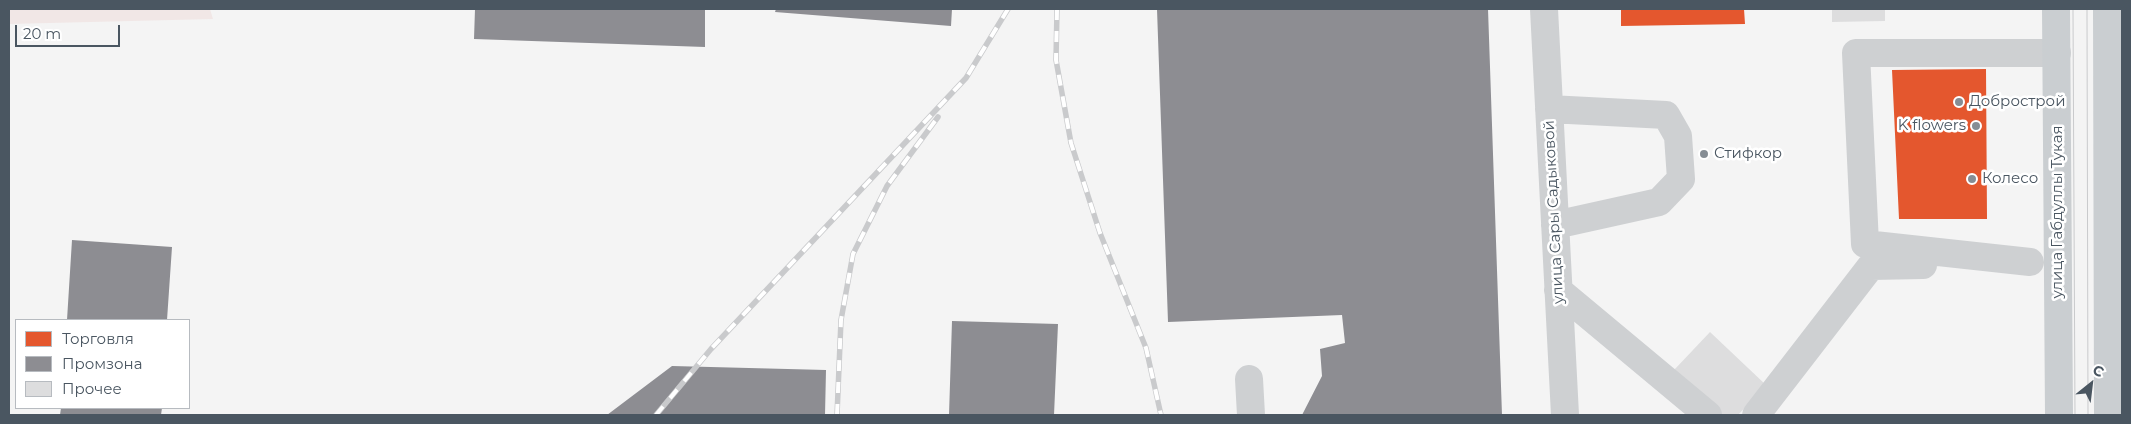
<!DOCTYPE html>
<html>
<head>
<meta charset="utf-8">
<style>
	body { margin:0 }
	#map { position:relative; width:2131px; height:424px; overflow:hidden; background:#f4f4f4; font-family:Montserrat,sans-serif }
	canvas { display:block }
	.frame { position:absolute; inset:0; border:10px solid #4a5661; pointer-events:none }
	.legend { position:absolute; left:15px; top:319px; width:175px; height:90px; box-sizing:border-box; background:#fff; border:1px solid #b7bbc0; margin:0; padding:6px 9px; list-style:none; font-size:15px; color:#4a5661 }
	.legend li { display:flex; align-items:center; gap:10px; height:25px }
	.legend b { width:25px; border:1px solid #b7bbc0 }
	.north { position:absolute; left:2066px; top:359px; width:50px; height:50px; -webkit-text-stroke:4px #fff; paint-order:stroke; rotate:29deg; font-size:14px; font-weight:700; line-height:20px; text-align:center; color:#4a5661 }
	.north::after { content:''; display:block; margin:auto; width:18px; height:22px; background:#4a5661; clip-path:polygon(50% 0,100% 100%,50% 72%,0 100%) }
	.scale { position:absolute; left:15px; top:25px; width:105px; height:22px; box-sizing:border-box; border:2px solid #4a5661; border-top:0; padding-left:6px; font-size:15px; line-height:18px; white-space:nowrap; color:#4a5661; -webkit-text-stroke:4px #fff; paint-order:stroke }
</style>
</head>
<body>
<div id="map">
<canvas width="2131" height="424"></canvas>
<div class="frame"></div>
<ul class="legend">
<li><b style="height:14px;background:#e4572e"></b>Торговля</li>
<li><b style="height:14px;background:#8d8d92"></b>Промзона</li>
<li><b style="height:14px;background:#ddddde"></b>Прочее</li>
</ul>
<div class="north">С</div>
<div class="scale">20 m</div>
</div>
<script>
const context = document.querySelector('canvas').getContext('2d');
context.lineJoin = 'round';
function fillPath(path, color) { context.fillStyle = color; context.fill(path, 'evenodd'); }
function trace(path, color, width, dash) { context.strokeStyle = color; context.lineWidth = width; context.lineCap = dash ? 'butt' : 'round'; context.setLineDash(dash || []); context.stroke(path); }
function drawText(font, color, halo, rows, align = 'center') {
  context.font = font + ' Montserrat,sans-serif'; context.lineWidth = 5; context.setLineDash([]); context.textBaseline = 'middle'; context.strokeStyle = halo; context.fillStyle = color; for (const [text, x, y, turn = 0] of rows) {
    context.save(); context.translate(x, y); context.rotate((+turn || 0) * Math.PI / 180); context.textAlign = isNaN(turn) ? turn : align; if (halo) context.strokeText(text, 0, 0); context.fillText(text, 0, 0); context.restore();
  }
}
fillPath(new Path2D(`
	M9,9H210L213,19L9,24Z`), '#f1e7e6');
fillPath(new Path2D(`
	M1621,9H1744L1745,24L1621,26Z
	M1986,69L1987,219H1899L1892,70Z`), '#e4572e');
fillPath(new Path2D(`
	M475,9H705V47L474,39Z
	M776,9H952L951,26L775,12Z
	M1157,9H1488L1502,415H1302L1322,376L1320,349L1345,343L1342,315L1168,322Z
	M72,240L172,247L167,320H67Z
	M952,321L1058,324L1054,415H949Z
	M672,366L826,370L825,415H607Z
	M61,408H162L161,415H60Z`), '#8d8d92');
fillPath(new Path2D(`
	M1832,9H1885V21L1832,22Z
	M1710,332L1766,385L1738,415H1687L1657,388Z`), '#ddddde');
trace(new Path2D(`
	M1544,9L1565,415
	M1549,109L1666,115L1678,136L1681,179L1659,202L1555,225
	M2030,262L1865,244L1856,53H2057
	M1558,290L1708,415
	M1249,379L1251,415
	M1756,415L1871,266L1923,265`), '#ced0d2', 28);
trace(new Path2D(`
	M2056,9L2059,415
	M2107,9L2108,415`), '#caced1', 28);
trace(new Path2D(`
	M2073,9L2075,415
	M2087,9L2088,415`), '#c9cacc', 1);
const rail = new Path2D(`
	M1057,9L1056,60L1071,143L1100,233L1146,348L1161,415
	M656,415L711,349L966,78L1008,9
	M837,415L841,320L853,254L887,186L938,117`);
trace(rail, '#c9cacc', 5.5);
trace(rail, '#fff', 4, [11]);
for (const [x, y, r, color] of [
	[1959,102,5,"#868d94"],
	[1976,126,5,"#868d94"],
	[1704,154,5,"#868d94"],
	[1972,179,5,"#868d94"]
]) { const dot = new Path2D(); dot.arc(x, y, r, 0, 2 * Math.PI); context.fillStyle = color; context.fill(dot); trace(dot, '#fff', 2); }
drawText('15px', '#4a5661', '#fff', [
	["Добрострой",1969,102],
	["K flowers",1966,126,"right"],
	["Стифкор",1714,154],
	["Колесо",1982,179]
], 'left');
drawText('15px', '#4a5661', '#fff', [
	["улица Сары Садыковой",1554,212,-93],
	["улица Габдуллы Тукая",2058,212,-90]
]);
</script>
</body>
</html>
